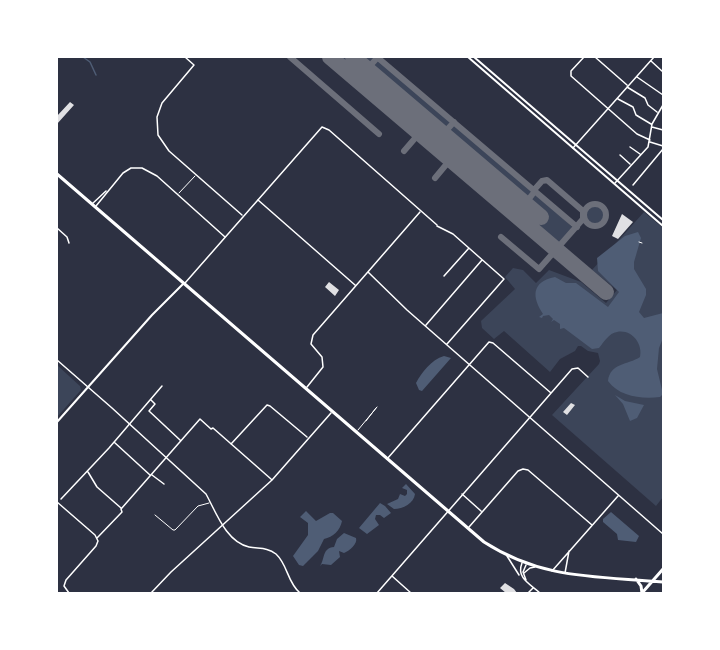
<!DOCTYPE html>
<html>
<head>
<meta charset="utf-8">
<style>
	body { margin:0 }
	#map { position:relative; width:720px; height:650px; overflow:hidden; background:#2d3142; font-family:"Work Sans",sans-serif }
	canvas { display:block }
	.frame { position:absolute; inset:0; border:58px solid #fff; pointer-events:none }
</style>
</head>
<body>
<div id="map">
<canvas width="720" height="650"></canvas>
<div class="frame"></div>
</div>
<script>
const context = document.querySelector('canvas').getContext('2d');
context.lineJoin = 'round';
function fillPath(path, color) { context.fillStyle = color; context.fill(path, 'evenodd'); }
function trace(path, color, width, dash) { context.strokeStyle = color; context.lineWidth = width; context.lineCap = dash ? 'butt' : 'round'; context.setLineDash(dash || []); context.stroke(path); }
fillPath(new Path2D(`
	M335,57H374L562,217L572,227L569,233L559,243L548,239Z
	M586 215a9 9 0 1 1 18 0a9 9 0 1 1-18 0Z
	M644,212L663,228V497L656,506L552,415L599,364L600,361L598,353L588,351L581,346H578L575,351L560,359L550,372L504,331L494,339L482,328L481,321L515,289L505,277L513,268L523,270L536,283L549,270L581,282L606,303L617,290L592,270Z
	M57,365L80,386L81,390L57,417Z`), '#3c4559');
fillPath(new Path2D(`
	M638,232L641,238L634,262V269L646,289V295L639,312L644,318L663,313V338L659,348L657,369L663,394L660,397C641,399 620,397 608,381C610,363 628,365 640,357C643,344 632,329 617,332C609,333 604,342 599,348L592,349L564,328L560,329V324L554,320L551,322L553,319L549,315L543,316L542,318L539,317L543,314C532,297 531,282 555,277L566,283H576L608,307L619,292L598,271L597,258L625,236Z
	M444,356L451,358L422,391L419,390L416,383C422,372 431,360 444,356Z
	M615,395L625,401L644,405L637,418L630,421L623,404Z
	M406,484L415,494C414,503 403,509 394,509L387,504L398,499L400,494L405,496L407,494V490L402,488Z
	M380,503L385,506L391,513L384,518L380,515H376L375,519L379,525L367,534L359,528Z
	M306,511L316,521L330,513H333L342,521C340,531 333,537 324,539L318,551L303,566L299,565L293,556L308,535V523L300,517Z
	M611,512L639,536L636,542L618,540L617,534L603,522V519Z
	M344,533L356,538C358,544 349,551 344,553L339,551L340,557L331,565L322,564L320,566C325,559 322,548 334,547L337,539Z`), '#4f5d75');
trace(new Path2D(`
	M83,57L90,62L96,75`), '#4f5d75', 1.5);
trace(new Path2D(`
	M290,57L379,134
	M377,57L577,227
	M367,69L378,57
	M443,134L454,122
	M404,151L429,122
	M435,178L450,160
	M525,204L535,191
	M584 215a11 11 0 1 1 22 0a11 11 0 1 1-22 0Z
	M501,237L539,269L583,219V211L547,180L542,181L534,190`), '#6c6f7a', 6);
trace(new Path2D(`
	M330,57L606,292
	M353,57L541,217`), '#6c6f7a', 16);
fillPath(new Path2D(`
	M70,102L74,105L57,124V116Z
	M622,214L633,222L618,239L612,236Z
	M329,282L339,290L335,296L325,287Z
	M571,403L575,405L567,415L563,412Z
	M505,583L514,589L517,593H506L500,588Z`), '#e0e0e3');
trace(new Path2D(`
	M639,242L642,243`), '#fff', 1);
trace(new Path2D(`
	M179,193L195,176
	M366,421L376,408
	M358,430L377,407
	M155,515L173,530H175L198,506L209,503`), '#fff', 1);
trace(new Path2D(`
	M584,57L571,71V76L637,134L650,140
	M595,57L627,85
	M651,61L663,72
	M637,77L663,95
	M627,87L645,98L648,105L657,112
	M618,99L633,107L636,115L651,124
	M652,127L663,130
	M650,142L663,146
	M630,147L640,154
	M573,148L654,57
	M620,155L630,164
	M615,183L648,147L652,124L663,105
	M633,185L663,149
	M258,200L355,285
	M92,204L106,191
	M96,206L123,173L131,168H142L157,176L225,237
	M437,226L453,234L504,279L447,344
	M57,228L67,237L69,243
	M368,272L407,310L663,534
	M444,276L469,248
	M426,325L482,260
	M307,387L323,367L322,357L311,344L313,335L420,212
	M151,400L155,404L149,411L180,440
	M114,442L150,475
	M231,444L267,405L270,406L307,437
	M387,459L489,342L493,343L551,393
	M88,472L97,487L121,508
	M152,475L164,484
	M462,494L481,511
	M61,499L109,448L162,386
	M57,502L95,535L98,541L96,546L66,580L64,586L69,593
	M469,527L518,471L523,469L528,470L592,525
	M97,538L122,512L121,509L200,419L211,429L213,428L271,479
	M552,571L618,496
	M565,573L569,551
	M392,576L411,593
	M151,593L171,572L272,480L331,413
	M377,593L572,369L578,368L588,377
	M528,593L533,588`), '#fff', 1.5);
trace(new Path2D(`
	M185,57L194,65L162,103L157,117L158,135L169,151L242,215
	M185,283L322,127L329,130L437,225
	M57,360L112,408L206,494C216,512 226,542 249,547C259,549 267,547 276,554C288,565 287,582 300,593
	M507,556L519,575
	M522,563C516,578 530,584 540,593
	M526,565L523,572L526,580
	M524,573L530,568L535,567`), '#fff', 1.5);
trace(new Path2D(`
	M468,57L663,226
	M474,57L663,220
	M57,422L152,315L184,283`), '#fff', 2);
trace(new Path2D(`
	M57,174L484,542C543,580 597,576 663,582
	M636,579L641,586L642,593
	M642,593L663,569`), '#fff', 3);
</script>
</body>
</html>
